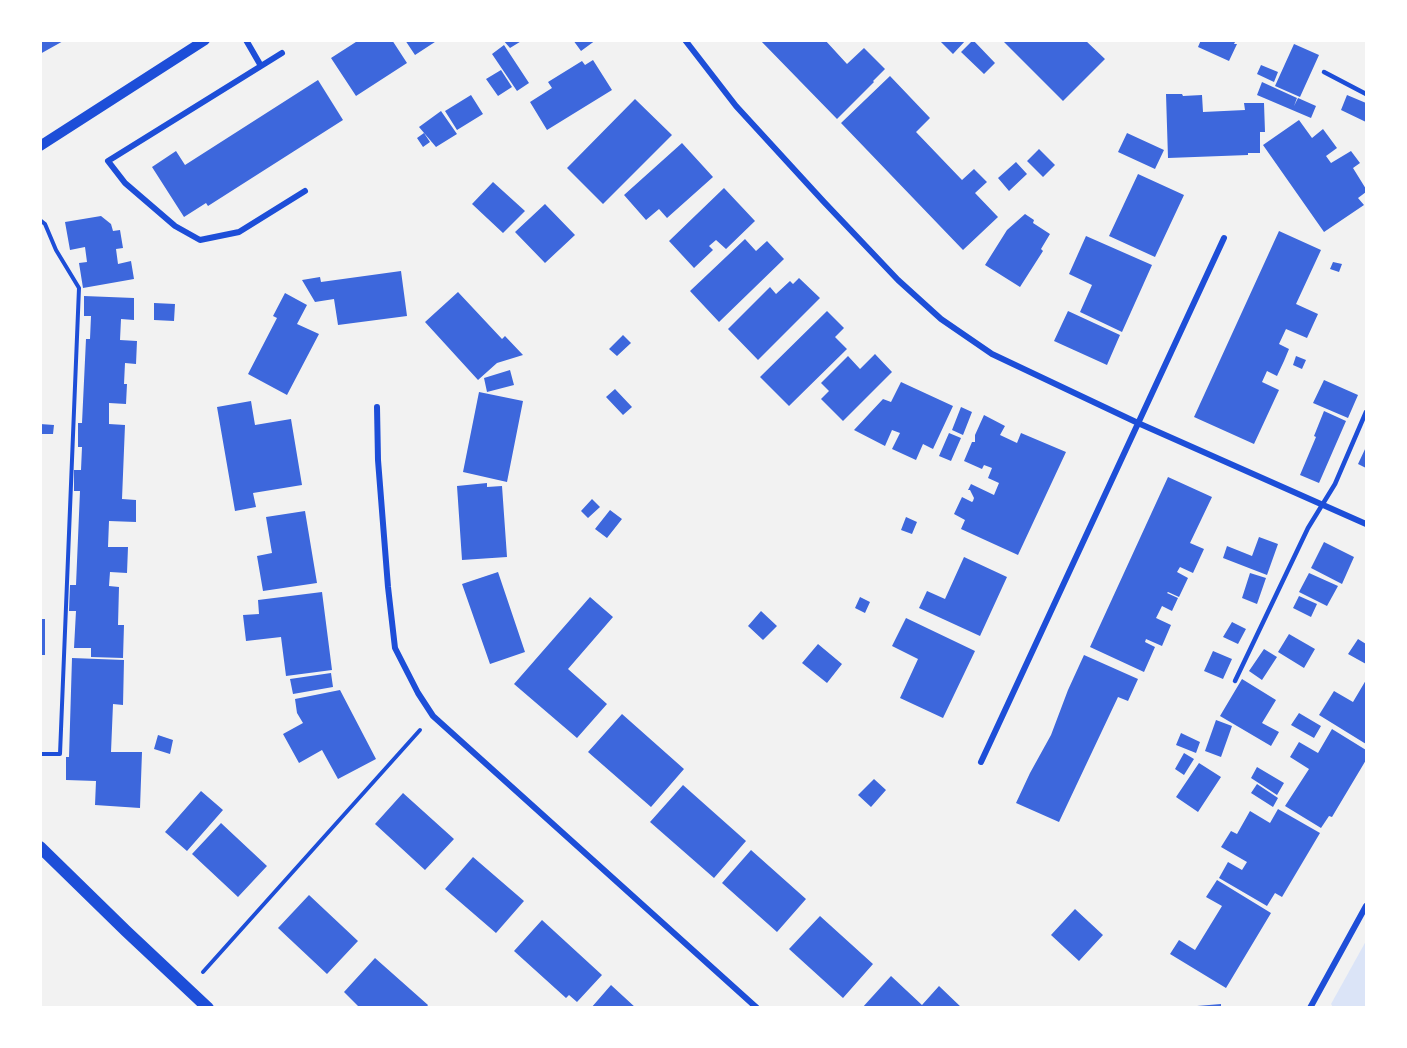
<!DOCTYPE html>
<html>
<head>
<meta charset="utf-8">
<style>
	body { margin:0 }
	#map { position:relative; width:1407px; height:1048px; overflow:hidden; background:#f2f2f2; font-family:Rubik,sans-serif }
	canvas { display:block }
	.frame { position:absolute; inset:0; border:42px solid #fff; pointer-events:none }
</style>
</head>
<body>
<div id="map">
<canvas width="1407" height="1048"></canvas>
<div class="frame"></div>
</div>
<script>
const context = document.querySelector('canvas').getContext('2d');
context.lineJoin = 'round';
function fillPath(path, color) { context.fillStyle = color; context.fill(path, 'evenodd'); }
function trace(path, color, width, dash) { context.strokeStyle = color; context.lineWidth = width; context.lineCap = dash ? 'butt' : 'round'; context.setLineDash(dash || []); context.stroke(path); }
fillPath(new Path2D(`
	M1366,941V1007H1333L1331,1004Z`), '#dbe4f7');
fillPath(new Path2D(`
	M40,40H65L40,54Z
	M359,40H392L407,63L356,96L331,58Z
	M405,40H438L415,55Z
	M503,40H523L510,48Z
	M573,40H596L581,51Z
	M760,40H825L847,64L864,48L885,69L873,81L874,82L837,119Z
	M939,40H966L953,54Z
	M973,40L995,63L984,74L961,52Z
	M1002,40H1085L1105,59L1063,101Z
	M1201,40H1236L1234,44H1237L1229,61L1198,47Z
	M1294,44L1319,55L1300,97L1275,86Z
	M504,45L529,83L517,91L492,54Z
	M593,60L612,90L547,130L530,102L552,88L548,82L582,61L585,65Z
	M1261,65L1278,72L1274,82L1257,74Z
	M501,70L512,87L498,96L486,79Z
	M890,76L930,118L916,132L962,180L974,169L987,182L975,193L998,217L963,250L841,123Z
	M318,80L343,120L208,206L206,203L184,217L152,167L176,151L185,165Z
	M1262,82L1297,98L1294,106L1298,98L1316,106L1311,118L1257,95Z
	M1166,94H1182L1183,96L1202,95L1203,112L1245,110L1244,103H1264L1265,132H1260V153H1248V155L1168,158Z
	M471,95L483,114L457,130L445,111Z
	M1347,95L1366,103V122L1341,110Z
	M635,99L672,135L603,204L567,168Z
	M441,111L457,134L436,147L419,127Z
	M1299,120L1312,138L1323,129L1337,148L1326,156L1331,163L1351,151L1360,163L1353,168L1366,189V192L1358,198L1364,205L1324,232L1263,145Z
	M424,133L430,142L423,147L417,138Z
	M1127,133L1164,150L1155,169L1118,152Z
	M682,143L713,177L667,218L659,209L646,220L624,195Z
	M1039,149L1055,165L1043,177L1027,161Z
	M1016,162L1027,174L1009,191L998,178Z
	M1138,174L1184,195L1155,257L1109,236Z
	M493,182L525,211L503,233L472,204Z
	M724,188L755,221L726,249L716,240L709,246L713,250L694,268L669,241Z
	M545,204L575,235L545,263L515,232Z
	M1025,214L1034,220L1033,223L1050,234L1041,249L1043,251L1020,287L985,265L1007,230Z
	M101,216L111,224L113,231L120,230L123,248L116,249L118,264L131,261L134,279L83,288L79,263L87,262L85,247L70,250L65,222Z
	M1279,231L1321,250L1296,304L1318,314L1307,338L1286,329L1279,344L1289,349L1284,361L1277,376L1267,371L1262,382L1279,390L1254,444L1194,417Z
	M1086,236L1152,265L1122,332L1080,312L1092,285L1069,274Z
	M745,239L756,251L767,241L784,259L719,322L690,291Z
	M1333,262L1342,264L1339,272L1330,269Z
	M401,271L407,316L338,325L334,299L315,302L302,280L320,277L321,282Z
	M799,278L820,298L758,360L728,329L770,287L776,294L790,281L793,284Z
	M458,292L502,339L505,336L523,355L497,363L478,380L425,322Z
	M285,293L307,305L297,324L319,334L287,395L248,374L277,318L273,316Z
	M84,296L134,298V320L121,319L120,340L137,341L136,364L125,363L124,384H127L126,404L109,403V424L125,425L122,499L136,500V522L109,521L108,547H128L127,573L110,572L109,586L119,587L118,625H124L123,658L91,657V648H74L76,611H69L70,585H76L80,491H74V470H81L82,447H78V423H82L86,339H90L91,316H84Z
	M154,303L175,304L174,321L154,320Z
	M827,311L844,328L835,337L847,349L789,406L760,377Z
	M1068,311L1120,335L1107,365L1054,341Z
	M623,335L631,343L617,356L609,349Z
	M875,354L892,372L843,421L821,399L829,391L821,383L848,356L860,369Z
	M1296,356L1306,360L1302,369L1293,365Z
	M510,370L514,385L487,392L484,378Z
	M1324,380L1358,395L1348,418L1313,403Z
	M901,382L953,406L933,449L923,444L916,460L892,449L900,433L892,430L885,446L854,430L883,399L891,402Z
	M615,389L632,407L623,415L606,397Z
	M479,392L523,401L507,482L463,472Z
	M251,401L255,425L291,419L302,485L253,493L256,507L235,511L217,407Z
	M961,407L972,412L963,435L952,430Z
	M1324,411L1346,421L1319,483L1300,475L1316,437L1314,436Z
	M984,415L1005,426L1000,435L1017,443L1021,433L1066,452L1018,555L961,529L965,520L954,514L962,497L972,502L973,501L974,498L970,490H968L971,484L994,495L999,483L988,478L992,468L984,465L982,469L964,461L972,442H975V435Z
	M40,424L54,425L53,434H40Z
	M949,433L961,438L951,461L939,456Z
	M1366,447V468L1358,464Z
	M1168,477L1212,497L1190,543L1204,549L1193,573L1180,567L1177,572L1188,578L1179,597L1168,592L1167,593L1178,598L1172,611L1162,606L1156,618L1171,625L1162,646L1146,639L1145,642L1155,647L1144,672L1090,647Z
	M487,483V487L502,486L507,557L462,560L457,486Z
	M592,499L600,507L588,518L581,511Z
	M610,510L622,519L607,538L595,529Z
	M305,511L317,583L263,591L257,556L272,553L266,517Z
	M906,517L917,522L912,534L901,530Z
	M1259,537L1278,544L1267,575L1223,558L1227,546L1252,556Z
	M1324,542L1354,557L1342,584L1311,568Z
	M964,557L1007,577L980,636L919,608L927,591L945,599Z
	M498,572L525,652L490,664L462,584Z
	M1250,573L1266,578L1257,604L1242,598Z
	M1309,573L1338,586L1327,606L1299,592Z
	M322,592L332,670L286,676L281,637L246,641L243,615L259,614L258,600Z
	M1299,596L1317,604L1311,617L1293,608Z
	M590,597L613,617L568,669L607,704L577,738L514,684Z
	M860,597L870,602L865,613L855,608Z
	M761,611L777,626L763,640L748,626Z
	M906,618L975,651L943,718L900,698L918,659L892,646Z
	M40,619H45V655H40Z
	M1232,622L1246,629L1238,644L1223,637Z
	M1289,634L1315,649L1304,668L1278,652Z
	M1358,639L1366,644V664L1348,654Z
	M818,644L842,664L827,683L802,663Z
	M1264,649L1277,657L1262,680L1249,671Z
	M1213,651L1232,659L1223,679L1204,671Z
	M1084,655L1138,679L1128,701L1118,697L1059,822L1016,803L1030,773L1051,735L1068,690Z
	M72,658L124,660L123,705L113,704L111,752H142L140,808L95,805L96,781L66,780V757H69Z
	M331,673L333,687L293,694L290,679Z
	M1242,679L1276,700L1262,723L1279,732L1271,746L1220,716Z
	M1366,680V744L1319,715L1334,691L1353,702Z
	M340,690L376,759L338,779L322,750L299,763L283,734L303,723L297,713L295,699Z
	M1299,713L1321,726L1314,738L1291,725Z
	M622,714L684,769L651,807L588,752Z
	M1216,720L1232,726L1221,757L1205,751Z
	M1332,729L1366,750V760L1332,817L1329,816L1321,828L1285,806L1309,769L1290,757L1299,742L1318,753Z
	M1181,733L1200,742L1196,753L1176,745Z
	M158,735L173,740L170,754L154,749Z
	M1184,753L1194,759L1184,775L1175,769Z
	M1199,763L1221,777L1198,812L1176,797Z
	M1257,767L1284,783L1277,795L1251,778Z
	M874,779L886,790L871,807L858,795Z
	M1257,784L1278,798L1273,807L1251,793Z
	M683,785L746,841L714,878L650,822Z
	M201,791L223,810L187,851L165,832Z
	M403,793L454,839L425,870L375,824Z
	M1278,809L1320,833L1282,897L1275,893L1267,906L1219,878L1228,862L1242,870L1247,862L1221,847L1231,831L1237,834L1250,811L1270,823Z
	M221,823L267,866L238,897L192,854Z
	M751,850L806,899L777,932L722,883Z
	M473,857L524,901L496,933L445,889Z
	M1217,880L1271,913L1226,988L1170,954L1179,940L1195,950L1222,906L1206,897Z
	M309,895L358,941L327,974L278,928Z
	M1075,909L1103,935L1079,961L1051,935Z
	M820,916L873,964L843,998L789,949Z
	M542,920L602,975L577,1002L569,995L566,998L514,951Z
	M375,958L428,1005L426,1008H360L344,992Z
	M891,976L922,1005L939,986L962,1008H862Z
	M611,985L636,1008H591Z
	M1221,1004V1008H1197V1006Z`), '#3d67dc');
trace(new Path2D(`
	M40,220L45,224L56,250L79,288L60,754H40
	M203,972L420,730`), '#1d4ed8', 4);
trace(new Path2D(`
	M1324,72L1366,94
	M1235,681L1308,528L1335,484L1366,412`), '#1d4ed8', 4.5);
trace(new Path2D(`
	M246,40L261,66
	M685,40L736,106L824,202L898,280L941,319L992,354L1138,423L1366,524
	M282,53L108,161L125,183L175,226L200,240L239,232L305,191
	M377,407L378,460L388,587L395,648L418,693L433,716L757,1008
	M981,762L1224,238
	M1310,1008L1366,906`), '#1d4ed8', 6);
trace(new Path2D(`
	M40,146L205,40`), '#1d4ed8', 10);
trace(new Path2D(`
	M40,847L126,931L208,1008`), '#1d4ed8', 12);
</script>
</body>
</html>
